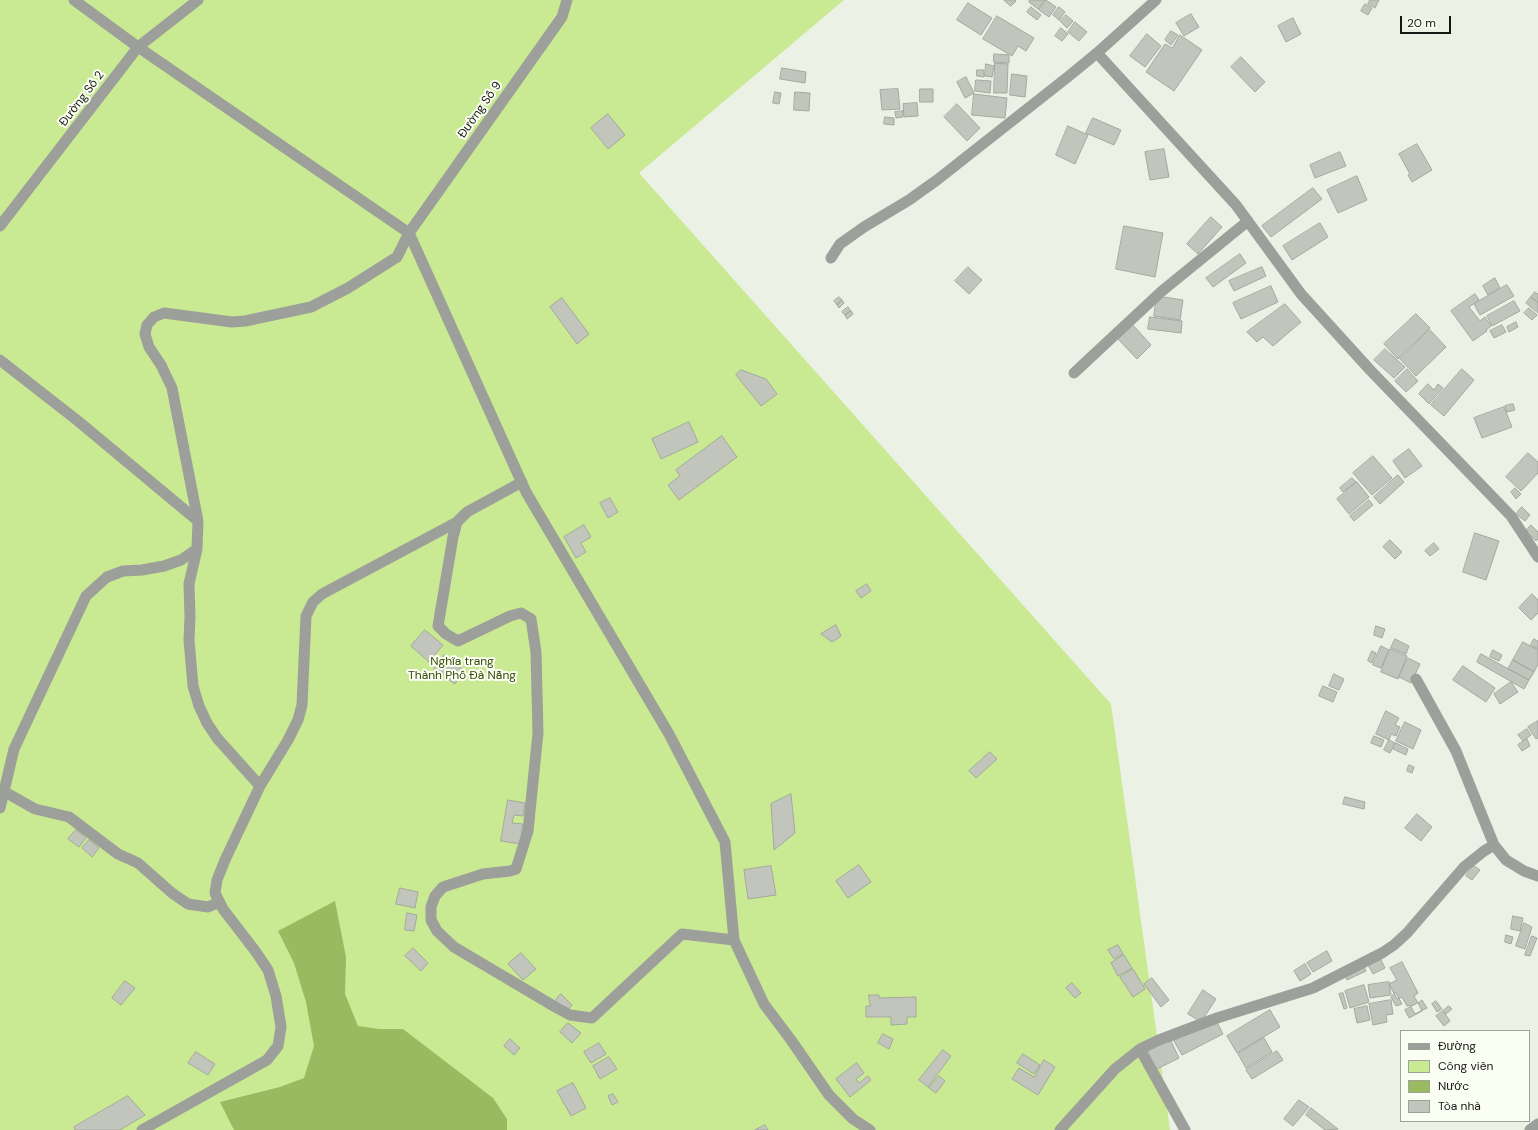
<!DOCTYPE html>
<html>
<head>
<meta charset="utf-8">
<style>
	body { margin:0 }
	#map { position:relative; width:1538px; height:1130px; overflow:hidden; background:#ecf1e6; font-family:"DM Sans",sans-serif }
	canvas { display:block }
	.legend { position:absolute; left:1400px; top:1030px; width:130px; height:92px; box-sizing:border-box; background:#fafef3; border:1px solid #9fa299; margin:0; padding:5px 7px; list-style:none; font-size:12px; color:#161713 }
	.legend li { display:flex; align-items:center; gap:8px; height:20px }
	.legend b { width:20px; border:1px solid #9fa299 }
	.scale { position:absolute; left:1400px; top:16px; width:51px; height:18px; box-sizing:border-box; border:2px solid #161713; border-top:0; padding-left:5px; font-size:12px; line-height:14px; white-space:nowrap; color:#161713; -webkit-text-stroke:3px #fafef3; paint-order:stroke }
</style>
</head>
<body>
<div id="map">
<canvas width="1538" height="1130"></canvas>
<ul class="legend">
<li><b style="height:5px;background:#9d9f9a"></b>Đường</li>
<li><b style="height:11px;background:#c9e992"></b>Công viên</li>
<li><b style="height:11px;background:#9aba60"></b>Nước</li>
<li><b style="height:11px;background:#c1c5bb"></b>Tòa nhà</li>
</ul>
<div class="scale">20 m</div>
</div>
<script>
const context = document.querySelector('canvas').getContext('2d');
context.lineJoin = 'round';
function fillPath(path, color) { context.fillStyle = color; context.fill(path, 'evenodd'); }
function trace(path, color, width, dash) { context.strokeStyle = color; context.lineWidth = width; context.lineCap = dash ? 'butt' : 'round'; context.setLineDash(dash || []); context.stroke(path); }
function drawText(font, color, halo, rows, align = 'center') {
  context.font = font + ' "DM Sans",sans-serif'; context.lineWidth = 4; context.setLineDash([]); context.textBaseline = 'middle'; context.strokeStyle = halo; context.fillStyle = color; for (const [text, x, y, turn = 0] of rows) {
    context.save(); context.translate(x, y); context.rotate((+turn || 0) * Math.PI / 180); context.textAlign = isNaN(turn) ? turn : align; if (halo) context.strokeText(text, 0, 0); context.fillText(text, 0, 0); context.restore();
  }
}
fillPath(new Path2D(`
	M0,0H844L639,173L1111,704L1170,1130H0Z`), '#c9e992');
fillPath(new Path2D(`
	M335,901L346,957L345,994L358,1026L379,1029H403L493,1098L507,1119V1130H234L220,1102L280,1087L304,1078L314,1046L306,1002L294,963L278,931Z`), '#9aba60');
const building = new Path2D(`
	M1004,0H1015L1016,1L1011,6Z
	M1030,0H1045L1038,9L1029,2Z
	M1046,0L1056,7L1049,17L1039,10Z
	M1370,0H1379L1375,8L1368,4Z
	M968,3L992,18L981,35L957,20Z
	M1365,4L1372,8L1368,15L1361,11Z
	M1031,7L1041,15L1037,20L1027,12Z
	M1059,7L1065,12L1059,20L1053,15Z
	M1191,14L1199,27L1184,36L1176,23Z
	M1066,15L1073,21L1067,28L1060,21Z
	M997,16L1034,38L1026,51L1018,46L1012,56L983,39Z
	M1293,18L1301,34L1286,42L1278,26Z
	M1075,22L1087,32L1079,41L1068,32Z
	M1061,28L1068,34L1062,41L1055,36Z
	M1171,31L1178,35L1171,45L1165,40Z
	M1147,34L1161,46L1145,67L1130,56Z
	M1180,35L1202,50L1174,91L1146,72L1165,44L1172,48Z
	M994,54L1009,55V63L994,62Z
	M1241,57L1265,82L1255,92L1231,67Z
	M995,63L1008,64L1007,93H994Z
	M986,64L994,66L992,77L985,76Z
	M782,68L806,72L805,83L780,79Z
	M977,70H984V77L977,76Z
	M1012,74L1027,76L1025,97L1010,95Z
	M966,77L974,93L965,98L957,82Z
	M976,80L991,81L990,93L975,91Z
	M898,89L900,109L882,110L880,90Z
	M920,89H933V102H920Z
	M775,92L781,93L779,104L773,103Z
	M795,92L810,93L809,111L794,110Z
	M974,94L1007,98L1005,118L972,115Z
	M917,103L918,116L904,117L903,104Z
	M957,104L980,128L967,141L944,117Z
	M903,111V117L896,118L895,112Z
	M608,114L625,135L608,149L591,128Z
	M885,117L894,118V125L884,124Z
	M1093,118L1121,130L1114,145L1086,133Z
	M1068,126L1088,135L1075,164L1056,155Z
	M1417,144L1432,170L1412,182L1408,175L1410,174L1399,154Z
	M1164,149L1169,177L1150,180L1145,152Z
	M1340,152L1346,166L1315,178L1310,165Z
	M1357,176L1367,200L1338,213L1327,190Z
	M1313,188L1322,199L1271,237L1262,226Z
	M1211,217L1222,227L1198,254L1187,244Z
	M1320,223L1328,237L1292,260L1283,246Z
	M1124,226L1163,233L1155,277L1116,269Z
	M1240,254L1246,263L1213,287L1206,278Z
	M968,267L982,280L969,294L955,281Z
	M1262,267L1266,276L1234,291L1229,281Z
	M1495,278L1500,288L1488,295L1483,286Z
	M1507,285L1514,296L1480,315L1474,304Z
	M1271,286L1278,302L1241,319L1233,303Z
	M1535,292L1538,294V302L1531,297Z
	M1475,294L1479,300L1469,307L1480,321L1485,317L1491,326L1486,330L1487,331L1473,341L1451,311Z
	M1157,296L1183,300L1180,320L1154,316Z
	M839,297L842,300L837,305L834,301Z
	M1531,297L1538,303V313L1526,303Z
	M562,298L589,334L577,344L550,307Z
	M842,300L844,303L839,308L837,305Z
	M1514,301L1520,311L1492,326L1487,316Z
	M1285,304L1301,322L1273,346L1263,337L1257,342L1247,332Z
	M848,307L851,311L845,315L842,312Z
	M1529,308L1537,315L1532,320L1524,313Z
	M851,311L853,314L847,319L845,315Z
	M1416,314L1430,328L1398,359L1384,344Z
	M1150,317L1182,321L1181,333L1148,329Z
	M1516,322L1518,327L1509,332L1507,327Z
	M1132,324L1151,345L1137,359L1117,338Z
	M1502,325L1506,332L1494,338L1490,331Z
	M1430,330L1446,347L1416,376L1400,359Z
	M1385,349L1405,367L1394,378L1374,360Z
	M1407,369L1418,381L1406,392L1395,381Z
	M1462,369L1474,380L1444,416L1431,405Z
	M741,370L766,379L777,394L761,406L736,375Z
	M1428,384L1434,390L1438,384L1443,388L1429,404L1419,394Z
	M1513,404L1515,410L1507,412L1505,406Z
	M1504,407L1512,427L1482,438L1474,418Z
	M689,422L698,442L661,459L652,439Z
	M722,436L737,457L679,500L668,485L680,476L676,470Z
	M1409,449L1422,466L1405,478L1393,461Z
	M1528,453L1538,462V473L1521,491L1506,477Z
	M1373,456L1392,478L1372,495L1353,473Z
	M1398,475L1404,482L1380,504L1374,497Z
	M1352,478L1356,482L1343,492L1340,488Z
	M1357,482L1369,497L1349,514L1337,499Z
	M1515,488L1521,494L1516,499L1511,492Z
	M610,498L618,512L608,518L600,503Z
	M1369,500L1373,505L1354,521L1350,516Z
	M1522,507L1530,515L1525,521L1516,514Z
	M584,525L591,537L581,543L586,552L576,558L564,537Z
	M1531,525L1538,532V539L1536,541L1526,531Z
	M1475,533L1499,541L1486,580L1463,572Z
	M1390,540L1402,552L1395,559L1383,547Z
	M1434,543L1439,549L1430,556L1425,551Z
	M867,584L871,591L861,598L856,591Z
	M1532,594L1538,600V613L1531,620L1519,608Z
	M836,625L841,636L832,642L821,634Z
	M1376,626L1385,629L1382,638L1374,635Z
	M425,630L443,645L429,662L411,646Z
	M1395,639L1409,646L1406,654L1391,648Z
	M1534,639L1538,641V649L1531,645Z
	M1523,642L1538,650V664L1534,672L1513,660Z
	M1381,646L1389,650L1381,668L1373,665Z
	M1390,649L1407,656L1398,679L1381,672Z
	M1493,650L1502,655L1499,661L1490,657Z
	M1372,651L1376,653L1372,663L1368,661Z
	M1481,654L1529,680L1524,689L1477,662Z
	M444,655L464,670L455,684L434,669Z
	M1408,658L1420,664L1411,683L1399,677Z
	M1513,660L1534,672L1529,680L1508,669Z
	M1463,666L1495,688L1486,702L1453,680Z
	M1334,674L1344,679L1339,690L1329,686Z
	M1511,682L1518,692L1500,704L1494,694Z
	M1323,686L1337,692L1333,702L1319,696Z
	M1386,711L1399,718L1395,725L1400,727L1396,736L1391,734L1389,740L1376,734Z
	M1538,721V738L1536,739L1528,727Z
	M1405,722L1421,730L1413,749L1396,741Z
	M1527,729L1531,735L1523,741L1518,735Z
	M1374,736L1384,740L1381,747L1371,743Z
	M1527,739L1530,746L1522,751L1518,745Z
	M1389,740L1395,743L1390,753L1384,750Z
	M1396,743L1408,749L1406,755L1393,749Z
	M990,752L997,759L976,778L969,771Z
	M1409,765L1414,767L1412,773L1407,771Z
	M791,794L795,833L774,850L771,804Z
	M1345,797L1365,802L1364,809L1343,804Z
	M508,800L525,803L523,816L514,815L512,823L523,824L520,844L501,841Z
	M1417,814L1432,827L1421,841L1405,828Z
	M76,830L86,838L79,847L68,839Z
	M89,840L99,848L92,857L82,848Z
	M859,865L871,882L848,898L836,881Z
	M1473,865L1480,870L1472,880L1466,876Z
	M771,866L776,895L748,899L744,870Z
	M400,888L418,892L415,908L396,904Z
	M407,913L417,915L414,931L405,930Z
	M1513,916L1523,918L1520,931L1511,929Z
	M1524,923L1532,927L1525,949L1516,946Z
	M1506,935L1513,937L1511,944L1505,942Z
	M1532,936L1537,938L1530,956L1525,955Z
	M1118,945L1123,954L1114,959L1108,950Z
	M413,948L428,963L421,971L405,956Z
	M1327,951L1332,961L1313,972L1307,963Z
	M521,953L536,969L523,980L508,964Z
	M1124,955L1132,968L1118,976L1111,963Z
	M1379,956L1385,968L1373,974L1367,963Z
	M1402,962L1418,993L1414,996L1418,1003L1422,1000L1427,1008L1415,1014L1410,1005L1407,1006L1402,997L1397,999L1389,984L1397,980L1390,968Z
	M1305,964L1311,974L1300,981L1294,971Z
	M1363,965L1366,971L1347,980L1344,974Z
	M1133,969L1145,989L1133,997L1120,977Z
	M1152,978L1169,1000L1161,1007L1144,984Z
	M125,981L135,988L121,1005L112,998Z
	M1389,982L1391,995L1370,998L1368,985Z
	M1072,983L1081,993L1075,998L1066,988Z
	M1364,985L1369,1002L1350,1008L1345,991Z
	M1203,990L1216,999L1201,1022L1188,1014Z
	M1343,993L1347,1008L1344,1009L1339,994Z
	M1396,993L1402,1004L1396,1006L1391,997Z
	M561,994L572,1005L567,1011L555,1001Z
	M869,995H879V998L916,997V1017H907V1024L891,1025V1017H866V1006H870Z
	M1391,1000L1393,1014L1386,1015L1387,1022L1373,1025L1369,1004Z
	M1436,1001L1442,1009L1437,1012L1432,1004Z
	M1418,1003L1422,1011L1409,1018L1405,1010Z
	M1367,1006L1370,1020L1357,1023L1354,1009Z
	M1449,1006L1452,1009L1446,1014L1443,1011Z
	M1270,1010L1280,1027L1237,1053L1227,1036Z
	M1443,1011L1450,1021L1444,1026L1436,1016Z
	M1216,1020L1223,1034L1182,1055L1174,1041Z
	M568,1023L581,1033L572,1043L560,1032Z
	M883,1034L893,1039L889,1049L878,1043Z
	M1264,1038L1272,1052L1246,1068L1238,1054Z
	M510,1039L520,1048L514,1055L504,1046Z
	M1170,1039L1179,1058L1155,1070L1146,1052Z
	M599,1043L606,1054L591,1063L584,1052Z
	M943,1050L951,1056L928,1087L919,1080Z
	M1277,1051L1283,1060L1252,1079L1246,1070Z
	M196,1052L215,1064L208,1075L188,1063Z
	M1023,1054L1040,1065L1034,1074L1017,1063Z
	M609,1057L617,1069L600,1079L593,1066Z
	M1044,1060L1055,1067L1038,1095L1012,1079L1019,1068L1034,1077Z
	M857,1063L864,1073L856,1079L859,1083L868,1076L871,1080L850,1097L836,1079Z
	M939,1076L945,1081L936,1093L929,1088Z
	M573,1083L586,1108L571,1116L557,1091Z
	M613,1094L618,1102L612,1105L608,1096Z
	M128,1096L145,1115L120,1130H75L74,1127Z
	M1299,1100L1309,1107L1293,1126L1284,1119Z
	M1311,1108L1338,1129L1325,1130L1306,1115Z
	M765,1125L768,1130H755Z`);
fillPath(building, '#c1c5bb');
trace(building, '#a4a99e', 1);
trace(new Path2D(`
	M74,0L138,47L409,233L526,492L669,734L725,842L734,940L764,1004L791,1040L829,1095L853,1119L870,1130
	M1097,53L1236,205L1301,294L1371,371L1511,516L1538,557
	M0,226L138,47L198,0
	M831,258L840,244L864,227L909,200L937,180L1069,76L1097,53L1156,0
	M0,360L78,421L198,521
	M1074,373L1162,291L1248,221
	M457,522L453,537L438,626L446,634L458,641L510,616L521,613L531,619L536,652L538,733L528,831L516,869L510,871L483,874L443,887L435,896L431,907V920L437,931L454,947L557,1008L570,1015L592,1018L682,934L734,940
	M1416,679L1456,751L1494,845L1506,860L1524,871L1538,876
	M260,786L217,738L207,723L199,706L193,686L189,640L190,617L189,584L197,549L198,521L172,388L161,365L149,347L145,334L147,325L154,317L164,313L232,322L245,321L311,307L348,288L397,257L409,233L562,17L567,0
	M5,792L35,809L69,817L118,854L138,863L172,893L188,904L208,907L219,902
	M0,808L14,749L86,596L107,577L123,571L142,570L164,566L181,560L197,549
	M1140,1049L1185,1130
	M142,1130L267,1060L278,1046L281,1027L276,996L268,970L256,952L223,909L215,893L217,880L225,860L260,786L288,740L298,720L302,705L306,616L313,602L322,594L457,522L467,512L522,482
	M1060,1130L1115,1069L1140,1049L1159,1040L1217,1018L1313,988L1382,953L1394,945L1407,933L1464,867L1484,851L1494,845
	M1530,1130L1538,1124`), '#9d9f9a', 11);
drawText('12px', '#161713', '#fafef3', [
	["Đường Số 2",82,99,-53],
	["Đường Số 9",480,110,-55]
]);
drawText('12px', '#354904', '#fafef3', [
	["Nghĩa trang",462,662],
	["Thành Phố Đà Nẵng",462,676]
]);
</script>
</body>
</html>
